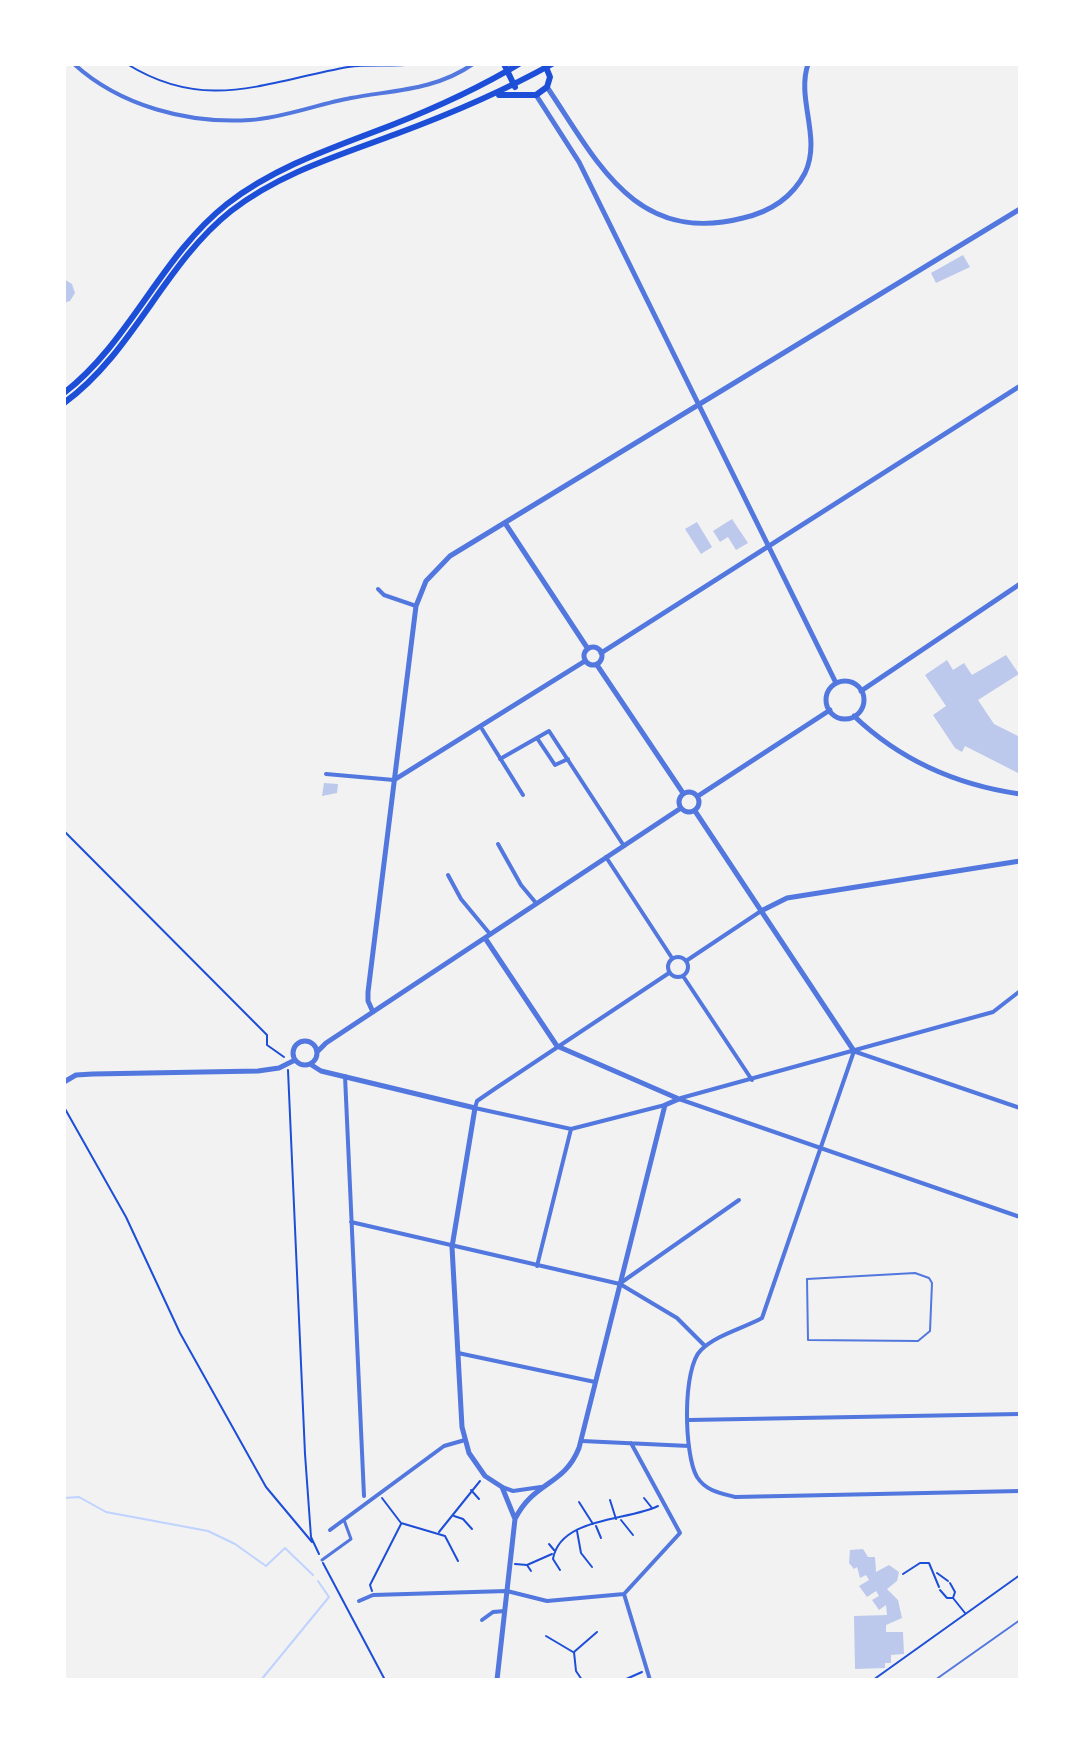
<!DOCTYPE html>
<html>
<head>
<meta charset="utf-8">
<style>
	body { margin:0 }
	#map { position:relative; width:1084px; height:1744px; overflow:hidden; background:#f2f2f2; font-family:"Roboto Condensed",sans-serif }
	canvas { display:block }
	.frame { position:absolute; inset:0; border:66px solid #fff; pointer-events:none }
</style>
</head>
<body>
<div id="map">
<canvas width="1084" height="1744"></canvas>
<div class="frame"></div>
</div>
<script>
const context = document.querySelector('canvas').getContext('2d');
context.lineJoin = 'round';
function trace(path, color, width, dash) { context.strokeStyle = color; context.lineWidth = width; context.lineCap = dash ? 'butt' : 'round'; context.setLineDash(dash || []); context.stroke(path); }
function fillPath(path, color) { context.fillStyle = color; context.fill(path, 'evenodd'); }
trace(new Path2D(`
	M64,1498L79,1497L106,1512L208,1531L235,1544L266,1566L285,1548L313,1575
	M261,1680L329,1597L318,1581`), '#bfd3fe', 2);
fillPath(new Path2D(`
	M963,255L970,267L936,283L931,273Z
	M64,279L72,284L75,293L70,301L64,303Z
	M732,519L748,543L736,550L728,537L720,542L713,531Z
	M697,522L712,547L701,554L685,529Z
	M1006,655L1019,674L978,700L994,724L1020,737V774L965,746L962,752L955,748L933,715L946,706L925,675L947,660L953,670L964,663L972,675Z
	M324,783L338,784L337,793L322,796Z
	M863,1549L868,1557H875L876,1572L889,1565L899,1572L897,1581L887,1589L898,1600L902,1618L886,1625V1632H903L904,1654L891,1655V1663H885V1668L855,1669L854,1616L887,1615L886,1605L879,1610L872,1600L879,1596L876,1591L867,1597L859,1586L869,1580L866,1575L860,1578L857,1567L854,1569L849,1563L850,1550Z`), '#bdc9ec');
trace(new Path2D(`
	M127,64C206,113 265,82 348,67C370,64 393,67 415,64
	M64,831L267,1035V1045L284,1057
	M288,1070L305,1454L311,1537L319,1554
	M64,1107L126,1217L180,1333L266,1487L312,1542
	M471,1490L479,1499
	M382,1498L401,1523L445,1536L458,1561
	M644,1498L652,1508
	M610,1500L616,1519
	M579,1502L593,1524
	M454,1516L463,1519L472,1529
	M621,1520L633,1535
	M596,1526L601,1538
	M577,1531L581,1553L592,1567
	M439,1532L480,1481
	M549,1544L554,1550
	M323,1563L385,1680
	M515,1564L527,1565L531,1571
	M527,1565L552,1554
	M560,1570L553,1559C560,1517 628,1521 658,1506
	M937,1573L948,1581
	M903,1574L920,1563H929L939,1587
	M950,1583L955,1592L953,1598L965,1613
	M940,1590L947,1598H952
	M372,1591L370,1585L401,1524
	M546,1636L573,1652
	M582,1680L576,1671L574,1652L597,1632
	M624,1680L642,1672
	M873,1680L1020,1575`), '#1d4ed8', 2);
trace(new Path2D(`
	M915,1273L929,1278L932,1283L930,1331L918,1341L808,1340L807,1279Z
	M935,1680L1020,1620`), '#5277de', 2);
trace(new Path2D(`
	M322,1560L351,1539L344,1520`), '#5277de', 3);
trace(new Path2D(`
	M74,64C120,106 188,124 250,120C283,118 318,104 351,98C394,90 436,90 473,64
	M378,589L384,595L416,606
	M482,729L523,795
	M537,738L555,765L568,759
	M500,759L549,731L624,846
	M326,774L394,780
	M498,844L521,885L536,903
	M606,857L672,958
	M448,875L461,899L490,934
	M668 967a10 10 0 1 1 20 0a10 10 0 1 1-20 0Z
	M686,961L761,911
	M683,976L752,1080
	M854,1051L762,1318C744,1328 716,1335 701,1350C682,1368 684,1455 697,1477C706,1491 720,1493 735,1497L1020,1491
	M856,1052L1020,1108
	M345,1076L364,1496
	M681,1098L993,1012L1020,991
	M679,1099L1020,1217
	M665,1105L571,1129L475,1108L477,1101L496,1088L669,973
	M351,1222L620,1284L677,1318L705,1346
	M537,1266L571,1129
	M622,1282L739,1200
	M458,1353L595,1382
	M689,1420L1020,1414
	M582,1441L689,1446
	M502,1487L513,1491L541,1487
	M330,1530L444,1446L465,1440
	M624,1594L680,1533L631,1443
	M624,1594L650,1680
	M359,1601L373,1595L507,1591L547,1601L624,1594
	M482,1620L493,1612L505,1611`), '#5277de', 4);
trace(new Path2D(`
	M547,87C597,161 635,246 743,218C769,212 792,198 805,173C822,137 796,100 808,64
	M536,95L579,162L836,683
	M505,523L588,649
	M584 656a9 9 0 1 1 18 0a9 9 0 1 1-18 0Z
	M601,653L1020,386
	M597,665L683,793
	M826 700a19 19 0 1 1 38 0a19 19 0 1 1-38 0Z
	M861,691L1020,584
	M854,716C900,760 957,785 1020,794
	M394,780L585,661
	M679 802a10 10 0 1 1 20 0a10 10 0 1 1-20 0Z
	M698,796L830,710
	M695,811L854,1051
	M761,911L787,898L1020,861
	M485,938L557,1046L679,1099
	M373,1012L368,1001V992L416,606L426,581L450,556L1020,209
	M293 1053a12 12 0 1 1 24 0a12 12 0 1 1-24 0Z
	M317,1052L326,1043L681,808
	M310,1064L321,1071L475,1108L452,1247L462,1427L469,1453L485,1476L502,1487L515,1519
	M64,1082L76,1075L93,1074L258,1071L279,1068L295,1060
	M497,1680L515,1519C534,1481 564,1486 579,1448L665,1105L679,1099`), '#5277de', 5);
trace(new Path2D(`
	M504,64L515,87
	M499,95H536L547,87L550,77L546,67
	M64,393C130,342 161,256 227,204C276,166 335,147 392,125C435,108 479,88 519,64
	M64,403C133,353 164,264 231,211C280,173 340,155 396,134C450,114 502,92 552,64`), '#1d4ed8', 6);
</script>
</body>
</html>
